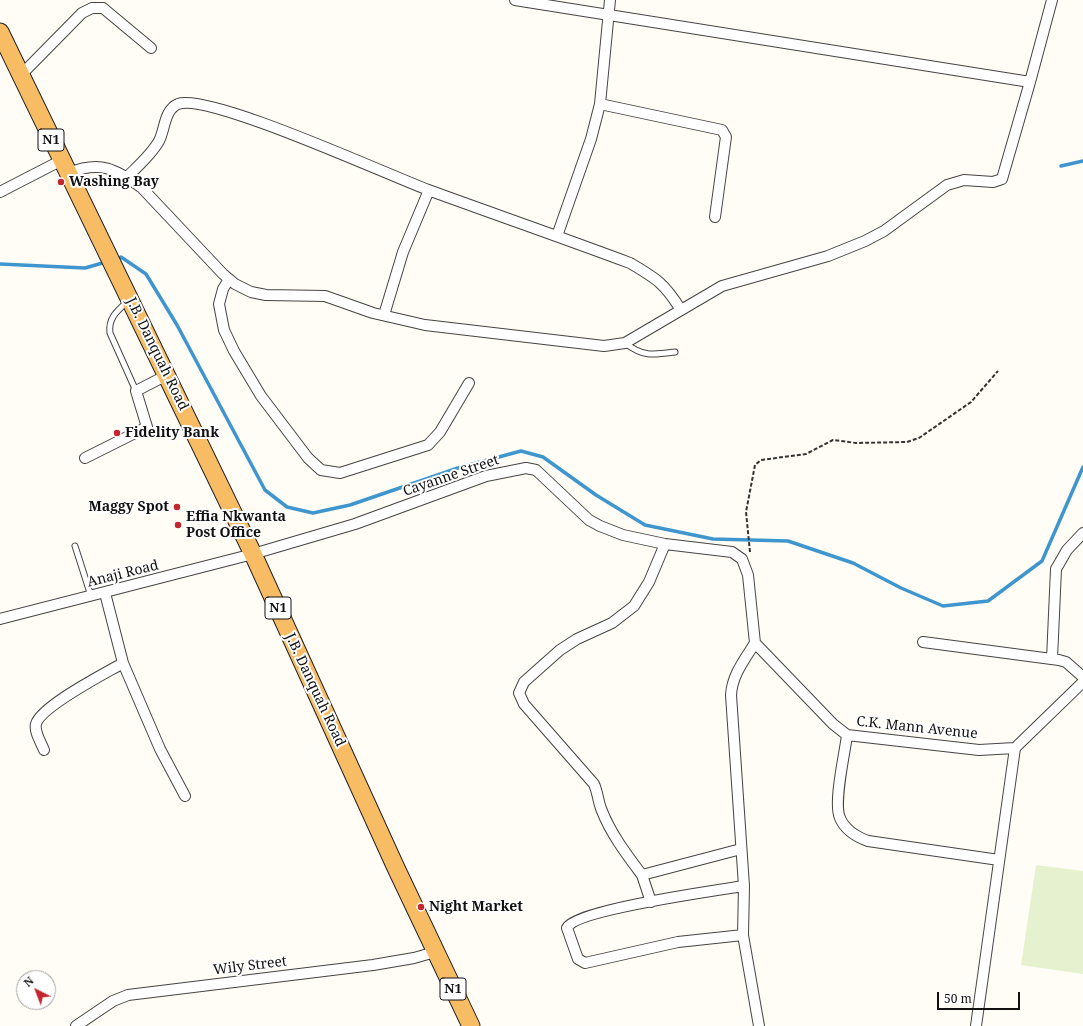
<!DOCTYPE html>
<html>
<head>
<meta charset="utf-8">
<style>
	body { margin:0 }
	#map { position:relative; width:1083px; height:1026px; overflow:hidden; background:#fffdf5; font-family:"Noto Serif",serif }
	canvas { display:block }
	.north { position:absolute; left:16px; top:970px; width:40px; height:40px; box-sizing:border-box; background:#fff; border:1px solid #a0a0a0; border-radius:50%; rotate:318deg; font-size:11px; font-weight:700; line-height:16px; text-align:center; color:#111 }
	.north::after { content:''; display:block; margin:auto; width:14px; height:18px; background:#c4262e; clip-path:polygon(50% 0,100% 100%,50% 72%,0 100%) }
	.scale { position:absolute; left:937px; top:992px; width:83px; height:18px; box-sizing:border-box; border:2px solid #111; border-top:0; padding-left:5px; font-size:12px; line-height:14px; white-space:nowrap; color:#111; -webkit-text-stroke:3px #fff; paint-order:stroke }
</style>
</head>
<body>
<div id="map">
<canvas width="1083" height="1026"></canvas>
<div class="north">N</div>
<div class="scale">50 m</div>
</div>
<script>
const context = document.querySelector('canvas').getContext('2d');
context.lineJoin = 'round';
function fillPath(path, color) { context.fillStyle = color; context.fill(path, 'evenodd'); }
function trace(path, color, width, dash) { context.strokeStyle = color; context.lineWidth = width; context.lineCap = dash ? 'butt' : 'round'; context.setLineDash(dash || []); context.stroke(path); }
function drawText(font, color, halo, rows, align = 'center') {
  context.font = font + ' "Noto Serif",serif'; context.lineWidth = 4; context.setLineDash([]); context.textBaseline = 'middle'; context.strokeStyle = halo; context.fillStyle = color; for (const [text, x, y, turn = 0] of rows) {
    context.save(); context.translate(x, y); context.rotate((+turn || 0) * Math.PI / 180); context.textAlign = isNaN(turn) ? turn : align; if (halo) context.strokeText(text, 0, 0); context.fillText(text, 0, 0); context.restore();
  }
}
fillPath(new Path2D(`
	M1036,865L1083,871V974L1021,965Z`), '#e6f2cf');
trace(new Path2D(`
	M1061,166L1083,161
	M116,259L121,257L146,274L177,325L265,490L287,507L313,513L350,505L458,468L521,451L543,457L596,495L645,525L713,539L788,541L853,563L901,588L943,606L988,601L1042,561L1083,467
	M0,264L85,268L106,262`), '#3f96cf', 3.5);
const service = new Path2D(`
	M128,301C117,311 108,318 110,333L136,391
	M625,343C643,357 653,355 675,352
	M75,546L91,596`);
const minor = new Path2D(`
	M515,0L1030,82
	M20,76L82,13L92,8H103L151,48
	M600,104L722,130L726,137L725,144L715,217
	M69,173C100,160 116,169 142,188L223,274L235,284L251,292L266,295L325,296L373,313L425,325L604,346L625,343L722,286L828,256L865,241L884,231L947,185L964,180L993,182L1002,179L1030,82L1052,0
	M127,177C138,166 151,155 159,141C165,130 164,110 178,104C208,92 390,176 431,191C497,215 563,238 630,263C657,279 664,283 681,310
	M0,192L62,160
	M557,236L591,139L600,104L610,0
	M229,279L223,289L219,304L224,330L234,351L261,396L308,458L321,470L340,473L428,445L440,432L469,383
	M384,315L403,252L429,190
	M85,458L147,427L136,391L167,375
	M105,593L123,663L160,749L185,796
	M0,619L253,554L355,524L486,476L526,468L536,470L589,520L600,526L623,535L665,544L732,552L742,559L748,575L755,643L833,724L847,735L979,750L1015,748
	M923,642L1059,660L1066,662L1083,677
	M755,643C745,659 732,675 731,695L744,886L743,935L759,1026
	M1052,659L1056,569L1067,550L1083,533
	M847,735C845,753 833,803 840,818C845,830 857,837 868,841L999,860
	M44,750C41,742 34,732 36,724C41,706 106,673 123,663
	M642,875C627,855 611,834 602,811C598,802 598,793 594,784L524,704L519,693L524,682L560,650L577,639L612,623L634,606L649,582L665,544
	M651,902L642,875L741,849
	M743,935L678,942L585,963L578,959L567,928C575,910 719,890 744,886
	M76,1026L113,1001L128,995L373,965L414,958L435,952
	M976,1026L1015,748L1083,682`);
const trunk = new Path2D(`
	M0,32L253,554L396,868L471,1026`);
trace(service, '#444', 7);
trace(minor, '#444', 12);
trace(trunk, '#222', 19);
trace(new Path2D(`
	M750,552L746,512L755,465L761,460L806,454L833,440L856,443L907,442L919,438L971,402L998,371`), '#333', 2, [4, 2]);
trace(service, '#fff', 5);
trace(minor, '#fff', 10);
trace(trunk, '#f7bc64', 17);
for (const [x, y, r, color] of [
	[61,182,4,"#c4262e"],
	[117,433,4,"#c4262e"],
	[177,507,4,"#c4262e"],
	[178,525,4,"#c4262e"],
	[421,907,4,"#c4262e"]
]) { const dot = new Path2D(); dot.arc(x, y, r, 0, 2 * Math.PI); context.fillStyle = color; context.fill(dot); trace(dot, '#fff', 1.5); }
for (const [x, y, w] of [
	[51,140,26],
	[278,608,26],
	[453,989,26]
]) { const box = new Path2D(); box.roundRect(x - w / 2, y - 11, w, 22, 3); context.fillStyle = '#fff'; context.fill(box); trace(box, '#111', 1); }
drawText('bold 13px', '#111', null, [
	["N1",51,140],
	["N1",278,608],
	["N1",453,989]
]);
drawText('bold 14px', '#111', '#fff', [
	["Washing Bay",69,182],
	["Fidelity Bank",125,433],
	["Maggy Spot",169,507,"right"],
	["Effia Nkwanta",186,517],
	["Post Office",186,533],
	["Night Market",429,907]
], 'left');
drawText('14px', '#111', '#fff', [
	["J.B. Danquah Road",157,354,64],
	["Cayanne Street",451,476,-19],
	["Anaji Road",123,574,-14],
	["J.B. Danquah Road",315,690,65],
	["C.K. Mann Avenue",917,728,6],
	["Wily Street",250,966,-7]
]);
</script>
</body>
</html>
